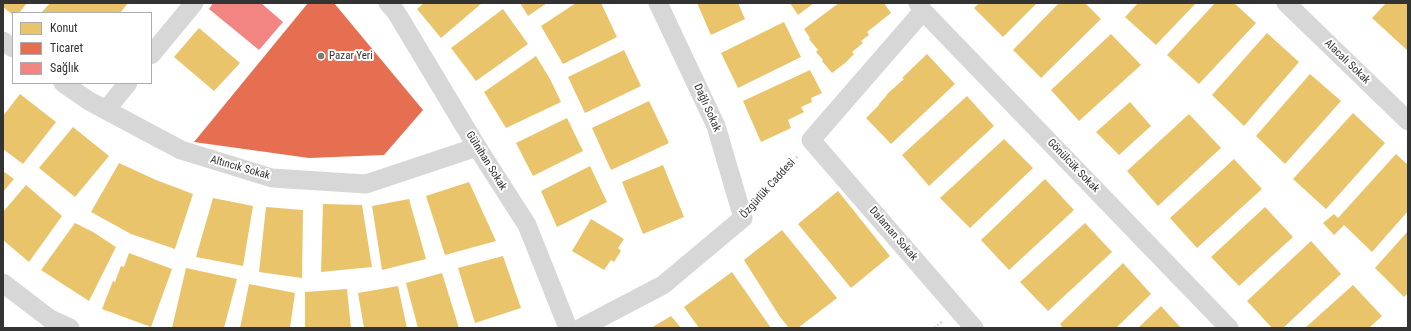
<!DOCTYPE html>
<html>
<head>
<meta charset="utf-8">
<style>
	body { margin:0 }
	#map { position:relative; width:1411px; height:331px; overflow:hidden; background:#fff; font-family:"Roboto Condensed",sans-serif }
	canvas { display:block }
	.frame { position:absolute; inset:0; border:4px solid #333; pointer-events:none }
	.legend { position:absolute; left:12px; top:12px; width:140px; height:72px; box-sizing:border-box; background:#fff; border:1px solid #adadad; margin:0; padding:5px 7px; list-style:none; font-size:12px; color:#333 }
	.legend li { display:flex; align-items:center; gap:8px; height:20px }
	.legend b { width:20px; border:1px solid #adadad }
</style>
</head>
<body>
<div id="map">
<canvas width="1411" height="331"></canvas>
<div class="frame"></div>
<ul class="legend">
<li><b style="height:11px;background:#e9c46a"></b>Konut</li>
<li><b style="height:11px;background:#e76f51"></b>Ticaret</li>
<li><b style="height:11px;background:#f28482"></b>Sağlık</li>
</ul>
</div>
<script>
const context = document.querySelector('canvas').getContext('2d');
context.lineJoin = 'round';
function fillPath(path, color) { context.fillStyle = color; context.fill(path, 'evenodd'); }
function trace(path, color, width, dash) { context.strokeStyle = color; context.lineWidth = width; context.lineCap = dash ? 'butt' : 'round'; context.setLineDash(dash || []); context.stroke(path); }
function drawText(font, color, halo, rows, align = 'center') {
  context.font = font + ' "Roboto Condensed",sans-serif'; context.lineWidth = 4; context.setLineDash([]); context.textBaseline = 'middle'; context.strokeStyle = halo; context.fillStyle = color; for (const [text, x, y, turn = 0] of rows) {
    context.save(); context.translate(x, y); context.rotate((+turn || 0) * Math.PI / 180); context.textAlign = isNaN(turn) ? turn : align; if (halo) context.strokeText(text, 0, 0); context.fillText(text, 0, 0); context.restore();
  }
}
fillPath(new Path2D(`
	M3,3H27L19,13H13V15L3,7Z
	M50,3H128L120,13H41Z
	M424,3H482L441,38L417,9Z
	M520,3H547L528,16Z
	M576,3H601L617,37L563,64L541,26Z
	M697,3H738L745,19L711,35Z
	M790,3H814L798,15Z
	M839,3H884L891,13L867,32L869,35L861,41L863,43L852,52L854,54L845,63L832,73L822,61L823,60L816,52L818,50L809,39L810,38L804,29Z
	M979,3H1037L1003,37L974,8Z
	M1059,3H1085L1101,19L1041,78L1013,50Z
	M1138,3H1196L1156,45L1125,17Z
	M1215,3H1234L1256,23L1199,84L1167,55Z
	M1386,3H1408V51L1372,18Z
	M503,9L528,44L476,81L451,48Z
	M784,22L801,57L738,88L721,53Z
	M199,28L240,63L214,91L174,57Z
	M1267,33L1299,62L1244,126L1212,95Z
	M1111,34L1141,65L1079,121L1051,90Z
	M624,50L641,86L585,113L568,77Z
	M927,54L955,84L891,144L866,118L879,105V104L887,95H886L904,79L902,78Z
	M536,56L550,79L561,102L506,128L484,92Z
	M810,70L822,93L811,98L812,102L801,107L804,112L788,120L791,128L761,142L743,101Z
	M1310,74L1341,101L1285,164L1256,136Z
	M20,94L56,122L23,164L3,149V116Z
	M967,96L994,126L929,186L902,155Z
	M649,101L669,143L611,170L592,128Z
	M1130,102L1151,126L1119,155L1096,132Z
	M1353,113L1385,143L1326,209L1293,179Z
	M1189,114L1221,148L1158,206L1127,171Z
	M567,118L583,151L533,176L516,143Z
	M73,127L109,156L75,197L39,168Z
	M1004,139L1033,168L970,228L940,198Z
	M1396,154L1408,165V211L1372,252L1344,225L1334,235L1323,223L1334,214L1338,218Z
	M1234,159L1262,189L1197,248L1170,218Z
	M119,163L156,180L193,194L175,249L131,234L91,212Z
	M663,165L684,217L643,234L622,182Z
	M590,166L607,202L557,227L541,191Z
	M3,171L14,179L3,192Z
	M1045,179L1074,210L1009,270L981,240Z
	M469,182L496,241L445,255L426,196Z
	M26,185L62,216L29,262L3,240V212Z
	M838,191L890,256L851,288L798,224Z
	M213,198L253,206L243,266L196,257Z
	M409,199L426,259L382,270L372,206Z
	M323,204L362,205L372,267L321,272Z
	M266,207L303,210L302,278L259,272Z
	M1265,207L1293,237L1239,286L1211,257Z
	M591,219L624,239L618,248L621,251L614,262L611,260L604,270L572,251Z
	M75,223L93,232L116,247L89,301L41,270Z
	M1085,223L1112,252L1048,311L1020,282Z
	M782,230L837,298L798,328H789L780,317L744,260Z
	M1408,231V293L1404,297L1375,268Z
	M1311,241L1341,274L1283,328H1272L1247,301Z
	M129,253L172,269L151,327L102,309L113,281L115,282L121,266L124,267Z
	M503,256L521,308L475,323L458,268Z
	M1123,263L1151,294L1116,328H1063L1060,324Z
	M186,268L237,279L224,328H172Z
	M732,272L771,328H699L684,307Z
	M442,273L459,328H418L406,283Z
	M249,284L295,293L290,328H240Z
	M1353,285L1382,316L1369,328H1305Z
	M398,286L407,328H364L358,293Z
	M347,289L351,328H305V292Z
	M1161,306L1181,328H1138Z
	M671,316L681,328H651Z`), '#e9c46a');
fillPath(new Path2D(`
	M308,3H334L423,110L384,155L309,158L194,142Z`), '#e76f51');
fillPath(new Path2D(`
	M213,3H261L283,22L259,50L209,9Z`), '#f28482');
trace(new Path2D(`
	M759,200L798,156
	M934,328L942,322`), '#d6d6d6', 2.5, [2, 2]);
trace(new Path2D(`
	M388,3L396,12L477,147L527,225L568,328
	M918,3L923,11L1229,328
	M1286,3L1408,121
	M923,11L811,140L974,328
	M3,41L13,48
	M151,55L194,3
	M63,83L89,101L181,150L272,178L366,184L477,147
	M106,110L128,83
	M3,283L50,319L70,328
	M581,328L663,285L743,218L716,126L658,3`), '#d7d7d7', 19);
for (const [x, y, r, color] of [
	[321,56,4,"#7a7a7a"]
]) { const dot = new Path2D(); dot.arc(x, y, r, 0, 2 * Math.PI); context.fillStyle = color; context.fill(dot); trace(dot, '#fff', 1.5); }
drawText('11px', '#333', '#fff', [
	["Pazar Yeri",329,56]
], 'left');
drawText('11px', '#333', '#fff', [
	["Alacalı Sokak",1347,62,44],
	["Dağlı Sokak",707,108,66],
	["Gülnihan Sokak",486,161,58],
	["Gönülcük Sokak",1073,166,46],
	["Altıncık Sokak",240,168,16],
	["Özgürlük Caddesi",768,189,-48],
	["Dalaman Sokak",893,234,49]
]);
</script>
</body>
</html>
